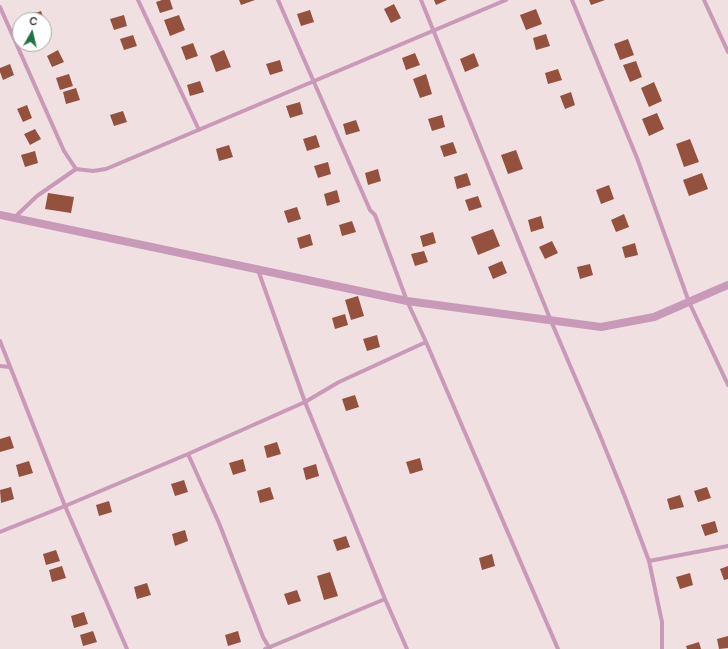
<!DOCTYPE html>
<html>
<head>
<meta charset="utf-8">
<style>
	body { margin:0 }
	#map { position:relative; width:728px; height:649px; overflow:hidden; background:#f0e0e2; font-family:Manrope,sans-serif }
	canvas { display:block }
	.north { position:absolute; left:12px; top:12px; width:40px; height:40px; box-sizing:border-box; background:#fff; border:1px solid #aba9a9; border-radius:50%; rotate:8deg; font-size:11px; font-weight:700; line-height:16px; text-align:center; color:#2d2728 }
	.north::after { content:''; display:block; margin:auto; width:14px; height:18px; background:#227243; clip-path:polygon(50% 0,100% 100%,50% 72%,0 100%) }
</style>
</head>
<body>
<div id="map">
<canvas width="728" height="649"></canvas>
<div class="north">С</div>
</div>
<script>
const context = document.querySelector('canvas').getContext('2d');
context.lineJoin = 'round';
function fillPath(path, color) { context.fillStyle = color; context.fill(path, 'evenodd'); }
function trace(path, color, width, dash) { context.strokeStyle = color; context.lineWidth = width; context.lineCap = dash ? 'butt' : 'round'; context.setLineDash(dash || []); context.stroke(path); }
fillPath(new Path2D(`
	M162,0H170L173,9L160,13L156,2Z
	M239,0H255L241,5Z
	M434,0H447L436,5Z
	M589,0H605L591,5Z
	M394,4L401,18L391,23L384,9Z
	M536,9L542,24L526,30L520,15Z
	M310,10L314,22L301,26L297,14Z
	M41,11L44,20H31L29,15Z
	M124,15L127,26L114,30L110,19Z
	M179,15L185,30L170,36L164,20Z
	M546,34L550,46L536,50L533,38Z
	M133,35L137,46L124,50L120,39Z
	M628,39L634,55L620,60L614,44Z
	M193,43L198,56L186,60L181,47Z
	M58,50L64,62L52,67L47,56Z
	M224,50L231,67L216,72L210,56Z
	M415,53L420,65L406,70L402,58Z
	M474,53L479,66L465,72L460,59Z
	M280,60L283,71L270,75L266,64Z
	M636,61L642,77L630,82L623,65Z
	M10,64L14,75L3,80L0,72V68Z
	M558,69L562,80L548,84L545,73Z
	M69,74L73,86L60,90L56,78Z
	M426,74L432,94L420,98L413,79Z
	M200,81L204,92L190,96L187,85Z
	M654,82L662,101L649,107L641,88Z
	M76,88L80,100L66,104L63,92Z
	M571,92L575,105L565,109L560,96Z
	M300,102L303,114L290,118L286,106Z
	M27,105L32,118L23,122L17,109Z
	M123,111L127,122L114,126L110,115Z
	M657,113L664,129L649,136L642,119Z
	M442,115L445,127L432,131L428,119Z
	M356,120L360,131L346,135L343,124Z
	M35,129L41,139L30,145L24,134Z
	M316,135L320,147L307,151L303,139Z
	M690,139L699,162L684,167L676,144Z
	M453,142L457,153L444,157L440,146Z
	M229,145L233,157L219,161L216,149Z
	M516,150L523,169L508,174L501,155Z
	M35,151L38,163L25,167L21,155Z
	M328,162L331,174L318,178L314,166Z
	M378,169L381,181L368,185L365,173Z
	M467,173L471,185L457,189L454,177Z
	M702,173L708,189L689,196L683,180Z
	M609,185L614,199L601,204L596,190Z
	M337,190L340,202L327,206L324,194Z
	M48,193L74,197L71,213L45,209Z
	M478,196L482,207L469,211L465,200Z
	M297,207L301,219L288,223L284,211Z
	M624,214L629,227L616,232L611,220Z
	M541,216L544,228L531,232L528,220Z
	M352,221L356,232L342,236L339,225Z
	M493,229L500,246L478,255L471,237Z
	M433,232L436,243L423,247L420,236Z
	M310,234L313,245L300,249L297,238Z
	M552,241L558,253L545,259L539,247Z
	M635,243L638,255L625,258L622,247Z
	M424,251L428,262L415,266L411,254Z
	M502,261L507,273L493,279L488,267Z
	M590,264L593,275L580,279L577,267Z
	M358,296L364,316L351,320L345,300Z
	M345,314L348,325L335,329L332,318Z
	M377,335L380,347L367,351L363,339Z
	M355,395L359,407L346,411L342,399Z
	M10,436L14,448L0,452V439Z
	M277,442L281,454L267,458L264,446Z
	M420,458L423,470L410,474L406,462Z
	M243,459L246,471L233,475L229,463Z
	M29,461L33,473L19,477L16,465Z
	M316,464L319,476L306,480L303,468Z
	M184,480L188,492L175,496L171,484Z
	M11,487L14,499L1,503L0,490Z
	M270,487L274,499L260,503L257,491Z
	M707,487L711,498L698,502L694,491Z
	M680,495L684,507L670,510L667,499Z
	M109,501L112,512L99,516L96,505Z
	M715,521L718,532L705,536L701,525Z
	M185,530L188,541L175,546L172,534Z
	M346,536L350,547L337,551L333,540Z
	M56,550L60,561L46,565L43,554Z
	M492,554L495,566L482,570L479,558Z
	M62,566L66,578L52,582L49,570Z
	M728,566V579L724,580L720,569Z
	M330,572L338,596L324,600L317,576Z
	M690,573L693,585L680,589L676,577Z
	M147,583L151,595L137,599L134,587Z
	M297,590L301,601L288,605L284,594Z
	M84,612L88,624L74,628L71,616Z
	M93,631L97,642L83,646L80,635Z
	M238,631L241,642L228,646L225,635Z
	M728,636V648L719,649L717,639Z
	M699,642L701,649H687L686,646Z`), '#94513d');
trace(new Path2D(`
	M138,0L199,130
	M278,0L370,210L375,215L407,301L426,342L558,649
	M421,0L551,321L599,433L625,497L649,561L662,622V649
	M572,0L637,158L689,302L728,385
	M704,0L728,52
	M0,7L64,151L76,169
	M15,217L37,196L76,169L93,171L106,169L506,0
	M258,270L305,402L385,599L407,649
	M0,341L65,506L127,649
	M0,366L10,367
	M188,454L219,523L263,637L270,649
	M0,532L65,506L188,454L305,402L339,382L426,342
	M649,561L728,546
	M265,649L385,599`), '#c999b8', 4);
trace(new Path2D(`
	M0,215L407,301L601,327L654,317L728,285`), '#c999b8', 8);
</script>
</body>
</html>
